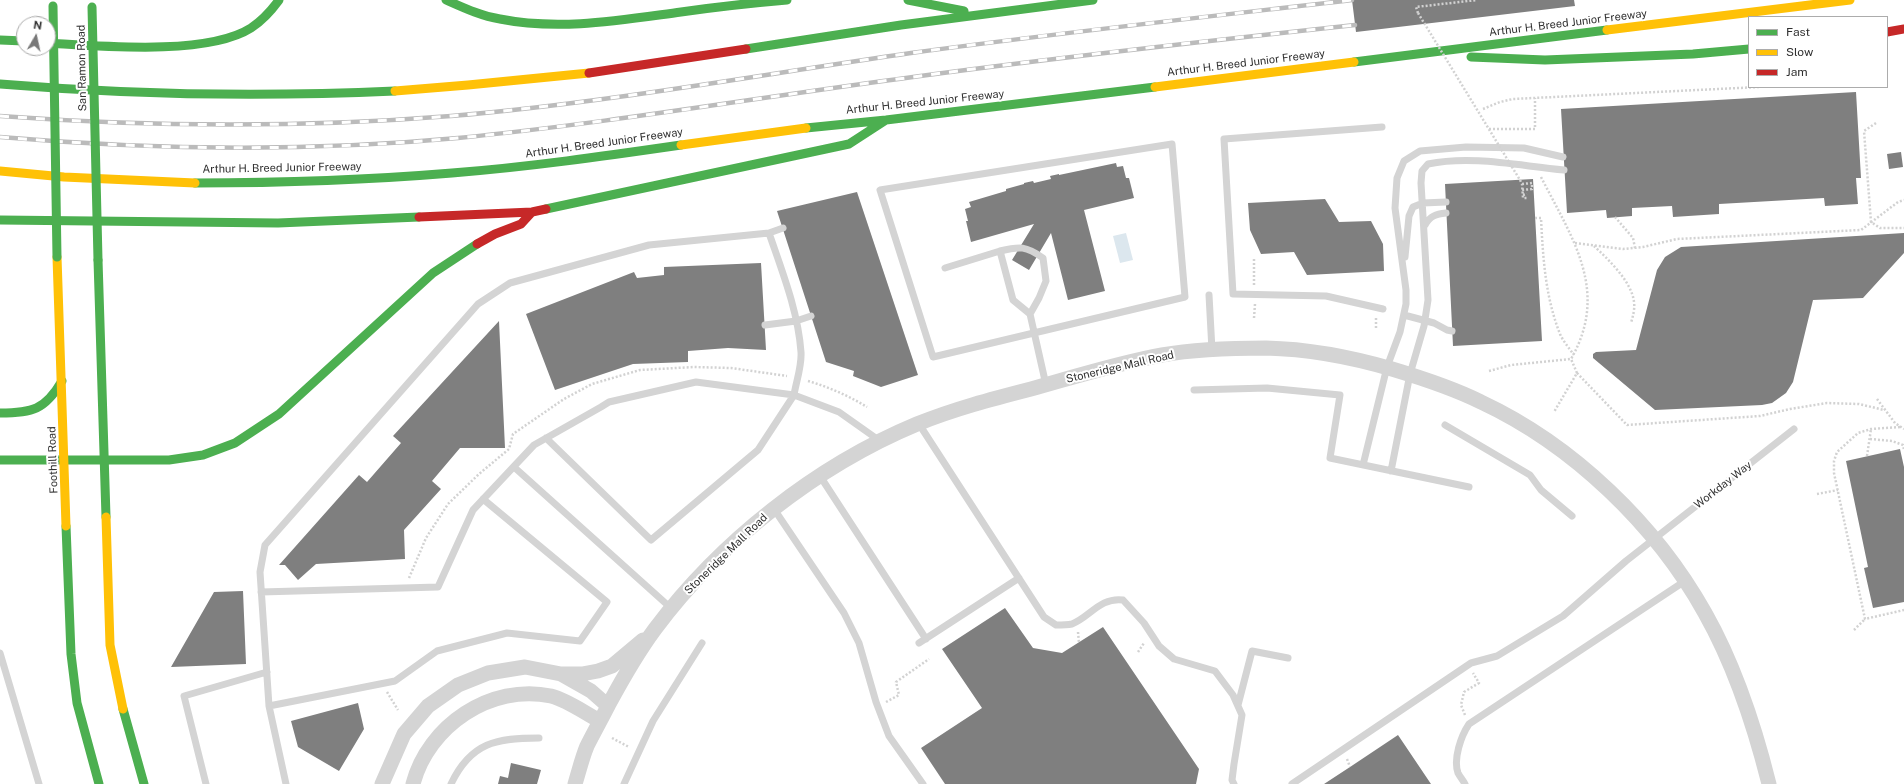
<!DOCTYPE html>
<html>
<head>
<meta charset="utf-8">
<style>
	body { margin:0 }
	#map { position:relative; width:1904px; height:784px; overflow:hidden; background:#fff; font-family:"Public Sans",sans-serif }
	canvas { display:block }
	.legend { position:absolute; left:1748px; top:16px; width:140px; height:72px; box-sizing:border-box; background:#fff; border:1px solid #acacac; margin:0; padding:5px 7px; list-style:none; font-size:12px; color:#2f2f2f }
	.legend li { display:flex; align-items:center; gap:8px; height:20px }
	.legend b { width:20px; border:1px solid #acacac }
	.north { position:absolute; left:16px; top:16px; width:40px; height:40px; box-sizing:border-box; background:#fff; border:1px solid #acacac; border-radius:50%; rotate:9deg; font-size:11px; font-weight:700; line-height:16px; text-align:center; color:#2f2f2f }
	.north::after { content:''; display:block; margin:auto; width:14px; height:18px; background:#787878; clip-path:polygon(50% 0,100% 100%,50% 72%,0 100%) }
</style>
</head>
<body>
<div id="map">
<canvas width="1904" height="784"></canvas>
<ul class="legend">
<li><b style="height:5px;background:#4caf50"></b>Fast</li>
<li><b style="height:5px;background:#ffc107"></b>Slow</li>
<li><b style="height:5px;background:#c62828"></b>Jam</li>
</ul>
<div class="north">N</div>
</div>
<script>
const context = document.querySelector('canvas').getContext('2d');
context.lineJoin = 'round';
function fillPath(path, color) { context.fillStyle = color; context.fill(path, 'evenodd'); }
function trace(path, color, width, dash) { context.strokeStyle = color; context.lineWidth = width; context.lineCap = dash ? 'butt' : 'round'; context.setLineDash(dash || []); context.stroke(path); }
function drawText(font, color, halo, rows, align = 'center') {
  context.font = font + ' "Public Sans",sans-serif'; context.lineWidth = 4; context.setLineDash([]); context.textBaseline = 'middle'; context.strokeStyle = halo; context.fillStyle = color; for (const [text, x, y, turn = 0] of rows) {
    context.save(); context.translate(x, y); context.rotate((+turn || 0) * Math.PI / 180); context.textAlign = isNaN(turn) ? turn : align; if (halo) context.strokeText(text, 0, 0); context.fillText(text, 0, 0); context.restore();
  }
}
fillPath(new Path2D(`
	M1126,233L1133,260L1120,263L1113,236Z`), '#dce7ee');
fillPath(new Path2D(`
	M1352,0H1574L1575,6L1356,32Z
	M1856,92L1861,178H1856L1858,204L1825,206L1824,198L1719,204V214L1673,217L1672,206L1632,208V216L1607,218L1606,210L1567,213L1561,109Z
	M1901,152L1903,167L1889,169L1887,154Z
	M1116,163L1117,167L1123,166L1126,178H1129L1134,198L1084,210L1105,291L1068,300L1051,233L1029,270L1012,260L1034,224L971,242L966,221H968L965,209L971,207L969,202L1006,191V189L1024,184V183L1033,181L1034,183L1051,179L1050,176L1059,174V175Z
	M1533,179L1542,341L1453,346L1445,184Z
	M857,192L918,375L881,387L853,376L854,371L826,362L777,211Z
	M1325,199L1339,222L1371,221L1383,244L1384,271L1307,275L1294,252L1261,254L1250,230L1248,203Z
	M1904,233V253L1863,298L1813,300L1793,382L1786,393L1772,403L1762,405L1655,410L1593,358V354L1596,352L1636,350L1657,270L1665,257L1681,247Z
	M761,263L766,350L728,348L688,351V362L633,364L555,390L526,314L634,272L637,278L664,275V267Z
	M499,321L505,448H460L432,481L441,489L404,530L405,559L316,564L298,580L285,565H279L359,475L367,482L401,443L393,436Z
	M1900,449L1904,467V602L1873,608L1864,568L1868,567L1846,461Z
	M243,591L246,664L171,667L214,592Z
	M1005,608L1033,648L1062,653L1103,627L1199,769L1196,784H945L921,748L982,708L942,649Z
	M358,703L364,729L339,771L298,747L291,721Z
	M1398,735L1431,784H1324L1350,767Z
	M511,763L541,770L537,784H498L500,776L508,778Z`), '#7f7f7f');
trace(new Path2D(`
	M1418,13L1416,7L1477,0
	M1483,109L1500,102L1513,99L1759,87
	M1876,123L1864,131L1871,222L1880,228H1904
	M1489,129H1535V98
	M1541,177C1572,238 1610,291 1571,359L1577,373L1554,412
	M1520,180L1522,184L1523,198H1528
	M1522,184L1532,183V189L1522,190
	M1523,195L1527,194
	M1615,217L1633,238L1635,248
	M1535,218H1541C1543,257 1545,296 1560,334C1563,341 1569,348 1574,355
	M1575,243L1623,249L1643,247L1677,239L1861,230L1898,202L1904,200
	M1594,246C1608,259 1632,282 1634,302C1635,309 1633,316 1631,323
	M1254,285V257
	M1254,318L1255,304
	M1376,318V329
	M1489,371L1511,365L1571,359
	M1577,373L1627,425L1760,416L1790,409L1827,403L1859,404L1884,410
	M808,381C829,387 849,396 867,407
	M1877,399L1895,423L1904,429
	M1900,427L1871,429L1858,433L1837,452L1834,461V473L1865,619L1904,610
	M1870,439L1892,441L1903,445L1904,450
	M1867,456L1871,429
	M1817,494L1838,490
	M409,578L426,538L448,504L479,474L509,449L513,434L564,399L592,384L640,370L694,367L731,368L787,376
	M1854,630L1865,619
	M1078,632L1079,643
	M1138,652L1144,643
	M387,692L398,710
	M886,702L899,695L896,682L929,659
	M1465,715L1461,705L1464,692L1479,683L1473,673
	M612,738L629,747
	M1347,759L1350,767`), '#d2d2d2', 2.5, [2, 2]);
trace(new Path2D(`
	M1382,127L1224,139L1233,294L1326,296L1383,309
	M1172,144L1185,297L933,357L880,190Z
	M1425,225C1430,216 1436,214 1446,213
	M783,228L769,233C782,271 798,311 801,352C802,366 796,382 794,395L839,412L880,441
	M1405,257L1409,216L1413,207L1423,203L1446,202
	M945,268L1000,251
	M1209,295L1212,350
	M1030,314L1013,300L1000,251C1020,246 1026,246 1043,258L1046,281L1039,298L1030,314L1046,385
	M1404,315L1434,323L1447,330L1452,331
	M765,325L796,321L811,316
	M1194,390L1267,388L1340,395L1330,458L1469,487
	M919,424L1044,617L1056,625C1061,625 1067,625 1072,624C1090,617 1100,597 1123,600L1144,623L1159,646L1174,659L1215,671L1233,695L1242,715L1234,764L1232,780L1234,784
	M1445,425L1530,475L1541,490L1572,516
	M1363,465L1387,367L1400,332L1406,304V290L1395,208L1397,178L1404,161L1420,151L1466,147L1524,148L1563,157
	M514,467L672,609
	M1391,471L1410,374L1424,326L1428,300L1421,183L1422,171L1428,164C1473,155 1519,166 1564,170
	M820,476L926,639
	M774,509L844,613L859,643L876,702L889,736L923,784
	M261,592L438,587L473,510L534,445L601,407L609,402L696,382L794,395L758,450L651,540L546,438
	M919,643L1019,578
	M0,653L39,784
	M1238,705L1252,651L1288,658
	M269,706L395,681L437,651L507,633L580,641L607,602L483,499
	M206,784L184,696L267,672
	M286,784L269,706L260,572L265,545L478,304L510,283L649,245L769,233
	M451,784C471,742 497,738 539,738
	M624,784L653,721L702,643
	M1292,784L1471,663L1497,656L1563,616L1626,561L1794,429
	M1465,784C1463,780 1460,777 1458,773C1453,759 1461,736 1469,724L1685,581`), '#d4d4d4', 7);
trace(new Path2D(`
	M561,674L591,691L608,706
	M382,784L404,734L428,706L458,685L488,673L525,667L561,674H582L598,671L612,666L643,640
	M413,784C428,726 491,683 551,696C567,700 585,713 600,721
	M575,784C579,771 582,758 587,746C594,732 602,718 609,704C623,678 638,652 655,629C720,542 816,466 917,424C954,409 992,399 1031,389C1074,377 1118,363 1162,355C1196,349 1232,348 1266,348C1308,349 1351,357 1392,369C1422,378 1453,388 1481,402C1573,445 1656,525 1705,613C1735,666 1754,724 1769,784`), '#d4d4d4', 15);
trace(new Path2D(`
	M446,0C464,8 481,16 500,19C560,31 621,20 681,12C716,7 752,3 787,0
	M908,0L964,11
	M0,40L24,41
	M48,43C100,46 207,56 251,28C263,20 271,11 279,0
	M746,49L901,25L1093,0
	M1471,57L1545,60L1693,54L1749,49
	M1354,62L1607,30
	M0,84C132,95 263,97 395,91
	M806,128L886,120L1155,87
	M195,183C281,183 367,180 452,173C529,167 605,156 681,145
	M546,209L849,144L886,120
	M0,220L278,223L419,217
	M98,260L106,517
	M0,413C32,413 45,410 62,381
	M0,460H169L203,455L235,443L279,414L433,273L477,244
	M66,526L71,654L77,703L99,784
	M123,709L144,784`), '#4caf50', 9);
trace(new Path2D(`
	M1607,30L1850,0
	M1155,87L1354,62
	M395,91L468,85L589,73
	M681,145L806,128
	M0,171L64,177L195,183
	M57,257L66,526
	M106,517L110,645L123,709`), '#ffc107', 9);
trace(new Path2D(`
	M1887,32L1904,29
	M589,73L746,49
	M419,217L532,212L546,209
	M477,244L495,234L521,224L532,212`), '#c62828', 9);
const rail = new Path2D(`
	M0,116C150,127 300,128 451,116C605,103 758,75 911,53C1058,33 1205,17 1352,0
	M0,137C152,150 306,152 458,138C610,123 761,97 913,77C1060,57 1207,41 1355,25`);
trace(rail, '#bbb', 4.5);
trace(rail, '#fff', 3, [9]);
trace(new Path2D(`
	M1418,13L1520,180`), '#d2d2d2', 2.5, [2, 2]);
trace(new Path2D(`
	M53,6L57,257
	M92,7L98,260`), '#4caf50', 9);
drawText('11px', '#2f2f2f', '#fff', [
	["Arthur H. Breed Junior Freeway",1568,23,-7],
	["Arthur H. Breed Junior Freeway",1246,63,-7],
	["San Ramon Road",82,68,-91],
	["Arthur H. Breed Junior Freeway",925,102,-6],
	["Arthur H. Breed Junior Freeway",604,143,-8],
	["Arthur H. Breed Junior Freeway",282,168,-1],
	["Stoneridge Mall Road",1120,367,-13],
	["Foothill Road",53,460,-92],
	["Workday Way",1723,485,-38],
	["Stoneridge Mall Road",726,554,-44]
]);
</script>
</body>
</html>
